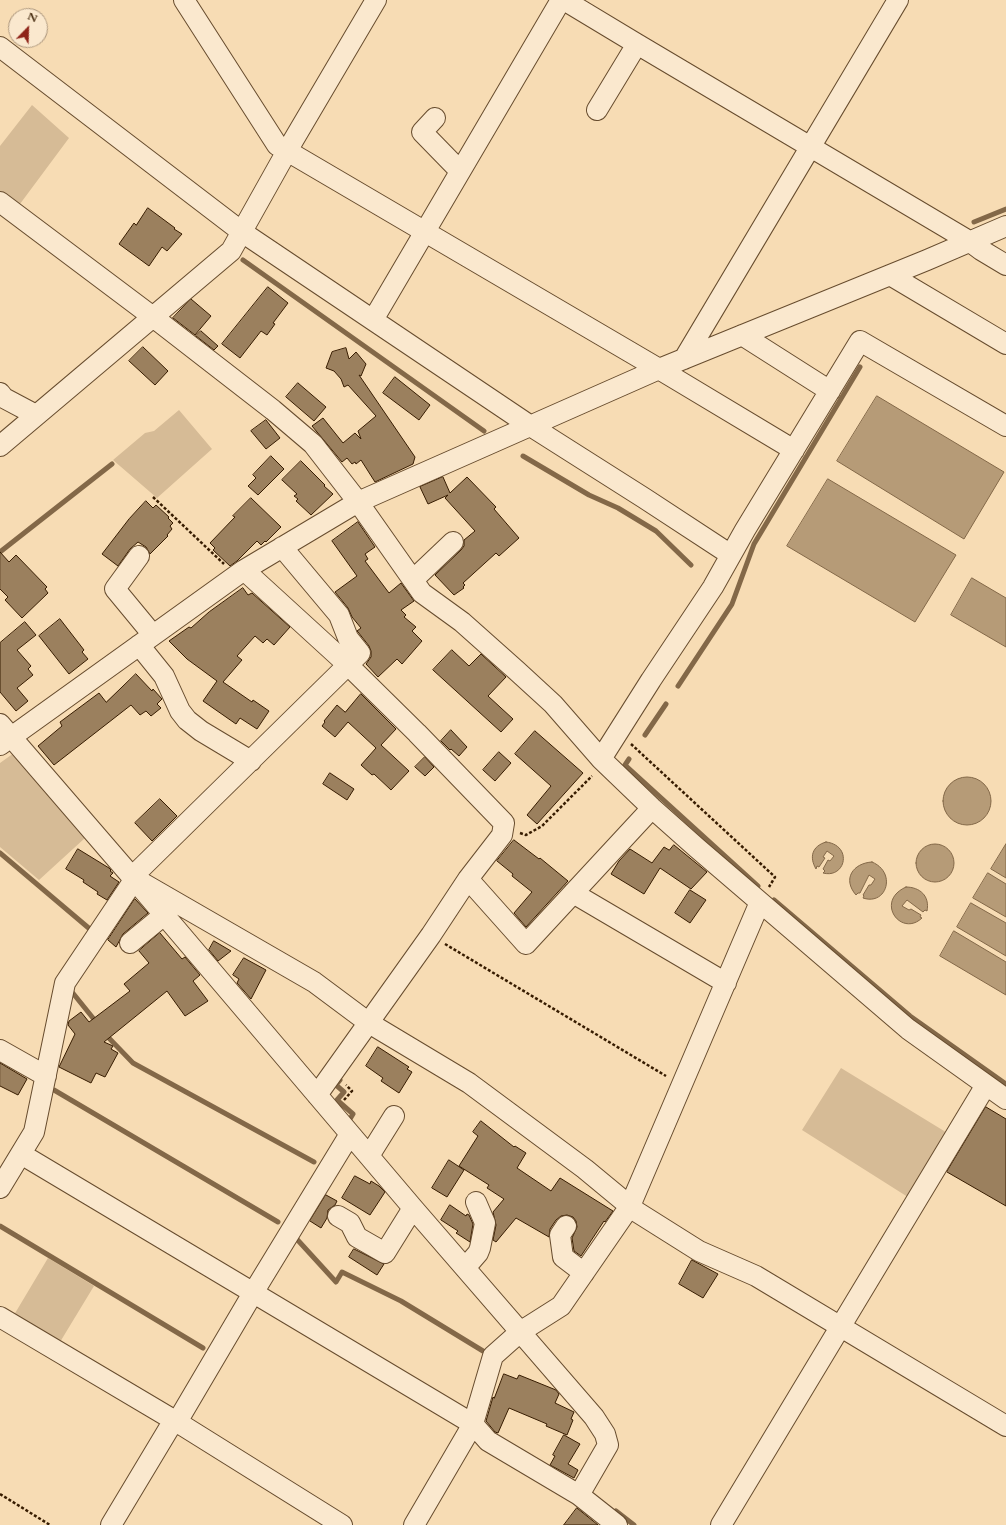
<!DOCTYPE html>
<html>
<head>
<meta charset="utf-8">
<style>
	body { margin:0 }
	#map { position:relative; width:1006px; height:1525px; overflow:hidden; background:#f7dcb4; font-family:Cardo,serif }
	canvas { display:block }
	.north { position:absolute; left:8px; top:8px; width:40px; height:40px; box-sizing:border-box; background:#fae8ce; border:1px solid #ac967c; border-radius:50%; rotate:23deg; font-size:11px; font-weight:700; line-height:16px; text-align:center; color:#371c01 }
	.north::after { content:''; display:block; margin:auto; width:14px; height:18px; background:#8f2418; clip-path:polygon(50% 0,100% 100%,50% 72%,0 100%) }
</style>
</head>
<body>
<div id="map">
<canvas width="1006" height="1525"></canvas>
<div class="north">N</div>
</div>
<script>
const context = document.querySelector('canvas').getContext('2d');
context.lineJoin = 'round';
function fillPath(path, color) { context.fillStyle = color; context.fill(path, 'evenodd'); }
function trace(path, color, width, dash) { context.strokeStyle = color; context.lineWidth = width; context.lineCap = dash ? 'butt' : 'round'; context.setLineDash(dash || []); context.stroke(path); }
fillPath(new Path2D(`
	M32,105L69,138L17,208L0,195V146Z
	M179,410L212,449L157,498L113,460L145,433L154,431Z
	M14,753L85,838L39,880L0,847V763Z
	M841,1068L949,1134L911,1199L802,1130Z
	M48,1258L94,1286L57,1347L11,1320Z`), '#d6bb96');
const water = new Path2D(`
	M877,396L1004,472L964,539L837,461Z
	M828,479L956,555L915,622L787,546Z
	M972,578L1006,598V647L951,615Z
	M943 801a24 24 0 1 1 48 0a24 24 0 1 1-48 0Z
	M826,842C853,845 846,879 823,873L825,871L823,869L828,860L830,861L834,856L827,851L823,857L825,858L819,867L817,866L816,869C809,857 812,846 826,842Z
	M1006,844V878L991,869Z
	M916 863a19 19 0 1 1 38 0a19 19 0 1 1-38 0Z
	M872,862C897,872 887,906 863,898L864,896L863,895L869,885H871L875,879L869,875L860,893H858L856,895C842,879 853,863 872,862Z
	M988,873L1006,884V917L973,898Z
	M906,887C920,887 930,896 927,911L925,910L923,912L907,900L902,906L909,910L911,909L921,915L920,917L922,918C901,938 874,901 906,887Z
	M971,903L1006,923V956L957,927Z
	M954,931L1006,962V995L940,956Z`);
fillPath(water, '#b69b77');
trace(water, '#836848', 1);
trace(new Path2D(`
	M974,222L1006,209
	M243,260L484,431
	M523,456L589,495L618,508L656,531L691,565
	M0,552L112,464
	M678,686L732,604L754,544L860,367
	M645,735L666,704
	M629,759L625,765L758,886
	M0,853L91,930
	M774,900L910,1016L1006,1084
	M72,992L97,1023
	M105,1034L133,1063L314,1162
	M340,1080L336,1085L344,1092L337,1100L353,1114L350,1119
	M54,1090L278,1222
	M0,1226L203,1348
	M294,1236L336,1282L342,1272L401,1301L483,1351
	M616,1511L634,1525`), '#836848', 5);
const building = new Path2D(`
	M148,208L175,228L174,229L182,234L167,251L162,247L149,266L119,244L134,223L136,225Z
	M268,287L288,303L273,323L275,324L267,335L261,331L240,358L222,344Z
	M191,299L211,316L195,335L173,318Z
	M201,331L218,346L214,350L196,336Z
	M143,347L168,371L155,385L129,361Z
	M346,348L349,359L356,352L366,364L361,376L359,375L415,457L413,464L375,482L361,460L356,464L355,462L352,464L347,458L342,462L312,426L323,418L343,443L355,433L361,439L358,431L376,416L348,385L344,387L341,379L334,371L326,368L332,352Z
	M395,377L430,405L419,420L383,393Z
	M298,383L326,407L314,421L286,397Z
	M266,420L280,438L266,449L251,431Z
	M271,456L284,469L258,495L248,486L256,478L253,475Z
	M301,461L325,485L324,486L333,494L311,515L296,501L298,499L294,496L297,494L282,480Z
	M443,477L450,493L467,477L496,507L494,509L519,538L499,556L496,553L463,583L465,585L463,587L464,588L454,595L435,575L461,550L464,546V540L475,531L445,498L448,495L428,504L420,487Z
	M251,498L281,527L266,542L265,541L261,545L257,541L237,561L230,566L213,550L215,548L210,543L235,517L233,516Z
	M146,501L153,508L156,505L169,517L168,518L173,523L170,526L172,529L167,535L168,536L150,554L146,547L138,542L130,549L118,566L102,554L129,519Z
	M358,522L375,547L365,554L368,559L365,561L389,593L401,583L414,601L401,610L406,615L404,617L416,627L412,631L422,641L402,664L397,659L378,677L366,664L371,657V651L369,646L358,632L357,631L361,628L352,617L348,608L335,592L357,576L332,541Z
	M0,552L9,562L16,555L47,587L45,589L48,593L22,618L5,600L8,597L0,589Z
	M243,588L248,595L252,593L290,627L274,645L267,639L263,643L255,636L237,656L242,660L223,682L252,702L253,700L269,711L257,729L240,718L236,724L203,701L217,681L187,659L169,641L189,627L191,628L209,612Z
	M60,619L84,650L82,652L88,659L69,674L39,636Z
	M25,622L36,635L17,650L31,666L28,669L33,675L17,688L28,701L16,711L0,692V643Z
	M452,650L469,666L481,654L506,677L488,696L513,719L501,732L433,670Z
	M136,674L152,691L153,689L162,699L157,704L161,708L151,716L146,711L140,715L131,705L54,765L38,746L62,726L60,722L99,693L106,702Z
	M361,694L396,729L381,745L409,771L391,790L374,774L372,775L361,765L376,748L348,722L335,737L322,726L325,722L324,721L337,705L345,712Z
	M451,730L467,747L459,756L451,749L450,750L441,741Z
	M535,731L583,773L537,824L527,815L551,786L515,754Z
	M499,752L511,763L495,781L483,770Z
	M425,757L434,767L425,776L415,767Z
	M330,773L354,789L347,800L323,784Z
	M160,799L177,816L152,841L135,823Z
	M514,840L539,859L540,858L568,881L526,927L514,913L532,892L512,876L513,874L497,861Z
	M674,845L707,872L691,889L660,868L644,894L611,874L619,861L630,849L652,863L664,847L669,850Z
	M78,849L109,868L111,870L110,871L113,873L110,876L119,882L107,900L97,894L98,892L83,882L84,880L66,869Z
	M690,890L706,900L690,923L675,913Z
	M135,899L148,913L123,934L116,947L108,940Z
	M160,933L182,959L185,957L200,975L193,981L208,1001L185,1016L167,991L104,1042L113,1046L111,1049L118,1053L105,1077L96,1073L91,1083L59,1067L75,1034L68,1025L69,1021L81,1012L89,1022L130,991L124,984L149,963L139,951Z
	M214,941L231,951L218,961L209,950Z
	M244,958L266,970L251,999L237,983L239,979L233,975Z
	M378,1047L409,1067L407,1069L412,1072L399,1093L381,1081L383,1078L366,1066Z
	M0,1063L27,1079L18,1095L0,1086Z
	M986,1107L1006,1119V1206L947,1172Z
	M481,1121L514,1147L515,1146L526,1153L517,1168L551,1191L560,1178L613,1211L605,1222L604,1221L581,1256L574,1251L572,1238L577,1227L576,1221L573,1217L567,1215L561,1216L556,1220L550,1229L549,1237L516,1218L496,1242L493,1240L496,1225L493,1212L504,1199L487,1188L489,1185L459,1166L478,1136L473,1132Z
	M449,1160L464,1170L447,1197L432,1188Z
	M355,1176L370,1184L371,1181L379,1186L385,1192L370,1215L342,1198Z
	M326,1195L337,1201L335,1205L328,1210L327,1218L321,1228L310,1221Z
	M450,1205L466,1216L467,1214L469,1215L473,1224L470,1242L456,1233L458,1231L441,1220Z
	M354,1249L384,1264L377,1275L349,1257Z
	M692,1260L718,1274L703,1298L679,1284Z
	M504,1374L517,1379L519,1375L556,1390L559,1394L555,1403L574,1412L571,1419L573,1420L567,1435L546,1426L547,1424L509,1408L498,1433L495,1432L486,1421L493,1397L494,1398Z
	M564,1435L580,1444L568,1464L578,1470L574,1478L550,1465L555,1456L553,1455Z
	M577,1508L598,1525H564Z`);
fillPath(building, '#9b805e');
trace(building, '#371c01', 1);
const minor = new Path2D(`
	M184,0L277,145L659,369L794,450
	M564,0L637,44L969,241L981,250L1006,265
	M0,47L242,232L529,425L644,498L731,555
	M597,110L637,44
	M435,118L422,132L460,171
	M0,202L153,317L273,410L313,444L358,502L422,593L462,622L517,671L553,704L601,759L652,808L697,848L908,1029L1006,1099
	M890,275L1006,344
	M373,320L561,0
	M742,335L830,391
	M684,359L898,0
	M0,393L4,398L36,415
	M0,446L231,251L287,151L376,0
	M282,547L339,615L348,638L360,653L132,877L413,1208L594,1417L605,1434L608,1445L579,1495
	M139,556L115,589L153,635
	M244,570L348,665L417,733L504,823L502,835L468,879L431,935L317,1095
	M413,580L453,542
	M139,645L164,676L180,711L187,720L201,731L251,761
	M0,724L132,877L314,982L369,1023L469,1083L585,1169L637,1212L699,1251L756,1276L1006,1426
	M0,745L244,570L358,502L659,369L927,260L1006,226
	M601,759L651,680L713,587L745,530L860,341L1006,426
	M468,879L526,944L652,808
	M573,893L726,983
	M130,943L164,915
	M0,1050L46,1076
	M21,1154L473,1424L488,1441L579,1495L617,1525
	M369,1156L394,1116
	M0,1188L34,1132L65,983L134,880
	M338,1216L350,1223L357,1237L385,1253L413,1208
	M566,1226L560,1235L563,1257L584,1273
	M465,1268L478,1253L480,1248L485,1223L476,1202
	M0,1317L177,1422L342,1525
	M177,1422L253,1293L350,1134
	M111,1525L174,1420
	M414,1525L473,1424L493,1356L520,1332L561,1306L630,1206L760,902
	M721,1525L986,1085`);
trace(minor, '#674c2e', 22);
trace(new Path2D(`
	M153,497L224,564
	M631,744L775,877L769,887
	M520,833L526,835L542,826L592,776
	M445,944L666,1076
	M344,1100L352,1091L346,1085
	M0,1494L50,1525`), '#371c01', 2.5, [3, 2]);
trace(minor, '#fae8ce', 20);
</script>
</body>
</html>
